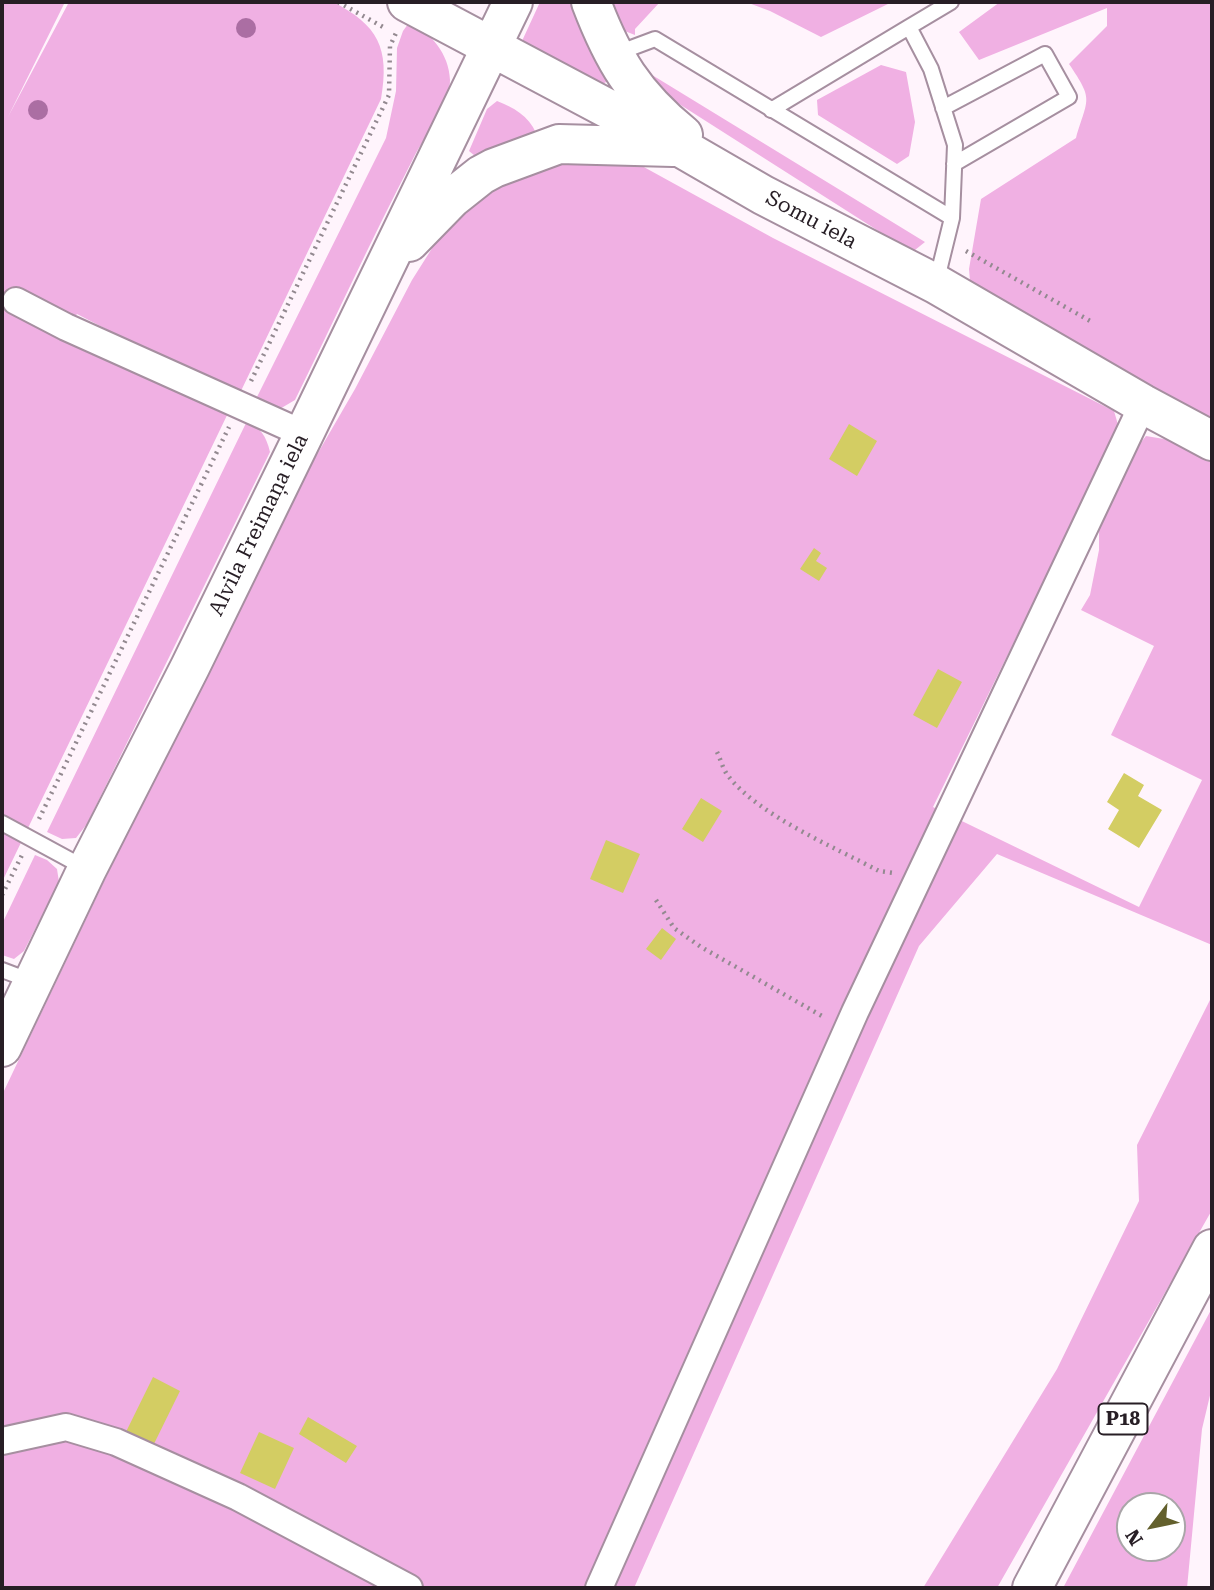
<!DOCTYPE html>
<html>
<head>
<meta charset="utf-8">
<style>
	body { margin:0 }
	#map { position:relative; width:1214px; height:1590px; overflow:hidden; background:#fff4fc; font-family:"Roboto Serif",serif }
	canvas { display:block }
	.frame { position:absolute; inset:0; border:4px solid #271e25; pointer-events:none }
	.north { position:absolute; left:1116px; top:1492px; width:70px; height:70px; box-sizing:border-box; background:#fff; border:2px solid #a9a5a8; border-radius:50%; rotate:238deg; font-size:19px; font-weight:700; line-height:28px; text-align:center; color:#271e25 }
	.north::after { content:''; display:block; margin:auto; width:24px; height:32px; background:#63602d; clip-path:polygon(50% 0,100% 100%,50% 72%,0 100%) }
</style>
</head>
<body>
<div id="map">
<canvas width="1214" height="1590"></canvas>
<div class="frame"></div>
<div class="north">N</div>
</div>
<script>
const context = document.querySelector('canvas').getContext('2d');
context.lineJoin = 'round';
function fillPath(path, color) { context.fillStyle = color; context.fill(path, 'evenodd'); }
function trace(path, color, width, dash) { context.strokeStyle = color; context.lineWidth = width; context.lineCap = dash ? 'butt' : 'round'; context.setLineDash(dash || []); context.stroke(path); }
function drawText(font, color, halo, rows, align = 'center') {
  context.font = font + ' "Roboto Serif",serif'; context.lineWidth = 7; context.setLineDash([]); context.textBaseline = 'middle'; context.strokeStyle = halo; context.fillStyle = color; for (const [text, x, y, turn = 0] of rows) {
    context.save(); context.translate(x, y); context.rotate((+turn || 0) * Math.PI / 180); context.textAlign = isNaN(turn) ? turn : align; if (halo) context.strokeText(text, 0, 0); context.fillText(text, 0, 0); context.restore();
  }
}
fillPath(new Path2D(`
	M2,2H65L8,117L69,2H333C378,25 390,48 381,99L240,393L160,357L77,314L63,333L231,407L2,882Z
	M540,2H576L608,81L599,86L522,41Z
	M607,2H660L635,29V35L622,30Z
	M746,2H892L821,37L770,11Z
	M1000,2H1212V422L970,281L969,269L981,199L1076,138C1088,97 1094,101 1069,64L1107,26V8L979,60L959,32Z
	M411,20C431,35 449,53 450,80C451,99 421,142 412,161C371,240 334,321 295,400L278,410L257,397L386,138L396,91L397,48L403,31Z
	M881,65L906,72L915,122L909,156L897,164L818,115L817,100Z
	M639,67L925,242L915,250L902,246L643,81Z
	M497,101C513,107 529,116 536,133L481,161L469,151L487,109Z
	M588,155L642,166L773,238L1114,411L1119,428L933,807L1139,907L1202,780L1111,735L1154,646L1081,610L1090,595L1099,550V516L1134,451L1146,436L1170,440L1212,462V945L997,854L919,946L634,1588H2V1095L264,546L355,389L412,280L460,204L509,176Z
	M247,421C261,428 266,436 270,452L87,824L76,838L62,839L47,832Z
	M35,855L47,860L57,869L59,882L24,951L14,959L2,955V924Z
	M1212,996V1210L997,1588H923L1057,1369L1139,1201L1137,1145Z
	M1212,1308V1387L1202,1429L1187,1588H1063ZM1130,1506H1172V1548H1130Z`), '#f0b0e3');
fillPath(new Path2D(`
	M849,424L877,441L857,476L829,459Z
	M814,548L821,553L816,561L827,568L819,581L800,569Z
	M938,669L962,682L937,728L913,715Z
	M1124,773L1144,785L1138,796L1162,810L1139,848L1108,829L1119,810L1107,802Z
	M701,798L722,811L703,842L682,829Z
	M606,840L640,854L623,893L590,879Z
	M662,928L676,939L661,960L646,949Z
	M153,1377L180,1391L149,1454L122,1440Z
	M308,1417L357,1446L346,1463L299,1434Z
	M259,1432L294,1448L275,1489L240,1473Z`), '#d3cd63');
const lane = new Path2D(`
	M909,27L951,2
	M615,54L655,39L952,218
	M943,108L1045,54L1069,97L954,164
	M771,110L909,27L931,69L955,145L952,218L936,283
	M2,823L85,868
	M2,970L31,981`);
const street = new Path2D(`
	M16,301L66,327L304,434
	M2,1441L66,1427L116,1442L238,1497L409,1588
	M599,1588L855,1012L1143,404`);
const secondary = new Path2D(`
	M407,2L680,147L763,195L936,284L1143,404L1212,441
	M591,2C613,60 634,95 683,135
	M409,242L452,198L481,175L494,168L559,144L673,147
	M2,1047L87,869L190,667L304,434L513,2`);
const primary = new Path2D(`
	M1032,1588L1212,1249`);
trace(lane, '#a68fa0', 18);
trace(street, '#a68fa0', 30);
trace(secondary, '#a68fa0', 42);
trace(primary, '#a68fa0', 42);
trace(new Path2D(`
	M338,2L383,27
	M966,251L1092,322
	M251,381L389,95L390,46L397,31
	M717,752C721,760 723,770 729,777C760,816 834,847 879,871L893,873
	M39,819L229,427
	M2,895L22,855
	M656,900L674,928L701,947L822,1016L826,1015`), '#938990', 4.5, [2, 5]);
trace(lane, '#fff', 14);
trace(street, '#fff', 26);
trace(secondary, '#fff', 38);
trace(primary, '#fff', 38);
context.fillStyle = '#ab6ea3';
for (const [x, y] of [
	[246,28],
	[38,110]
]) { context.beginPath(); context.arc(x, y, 10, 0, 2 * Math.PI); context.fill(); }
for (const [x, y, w] of [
	[1123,1419,49]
]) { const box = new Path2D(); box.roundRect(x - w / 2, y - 15.5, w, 31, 5); context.fillStyle = '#fff'; context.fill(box); trace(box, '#271e25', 2); }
drawText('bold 19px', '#271e25', null, [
	["P18",1123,1419]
]);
drawText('21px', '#271e25', '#fff', [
	["Somu iela",811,220,28],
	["Alvila Freimaņa iela",259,525,-64]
]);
</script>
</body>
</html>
